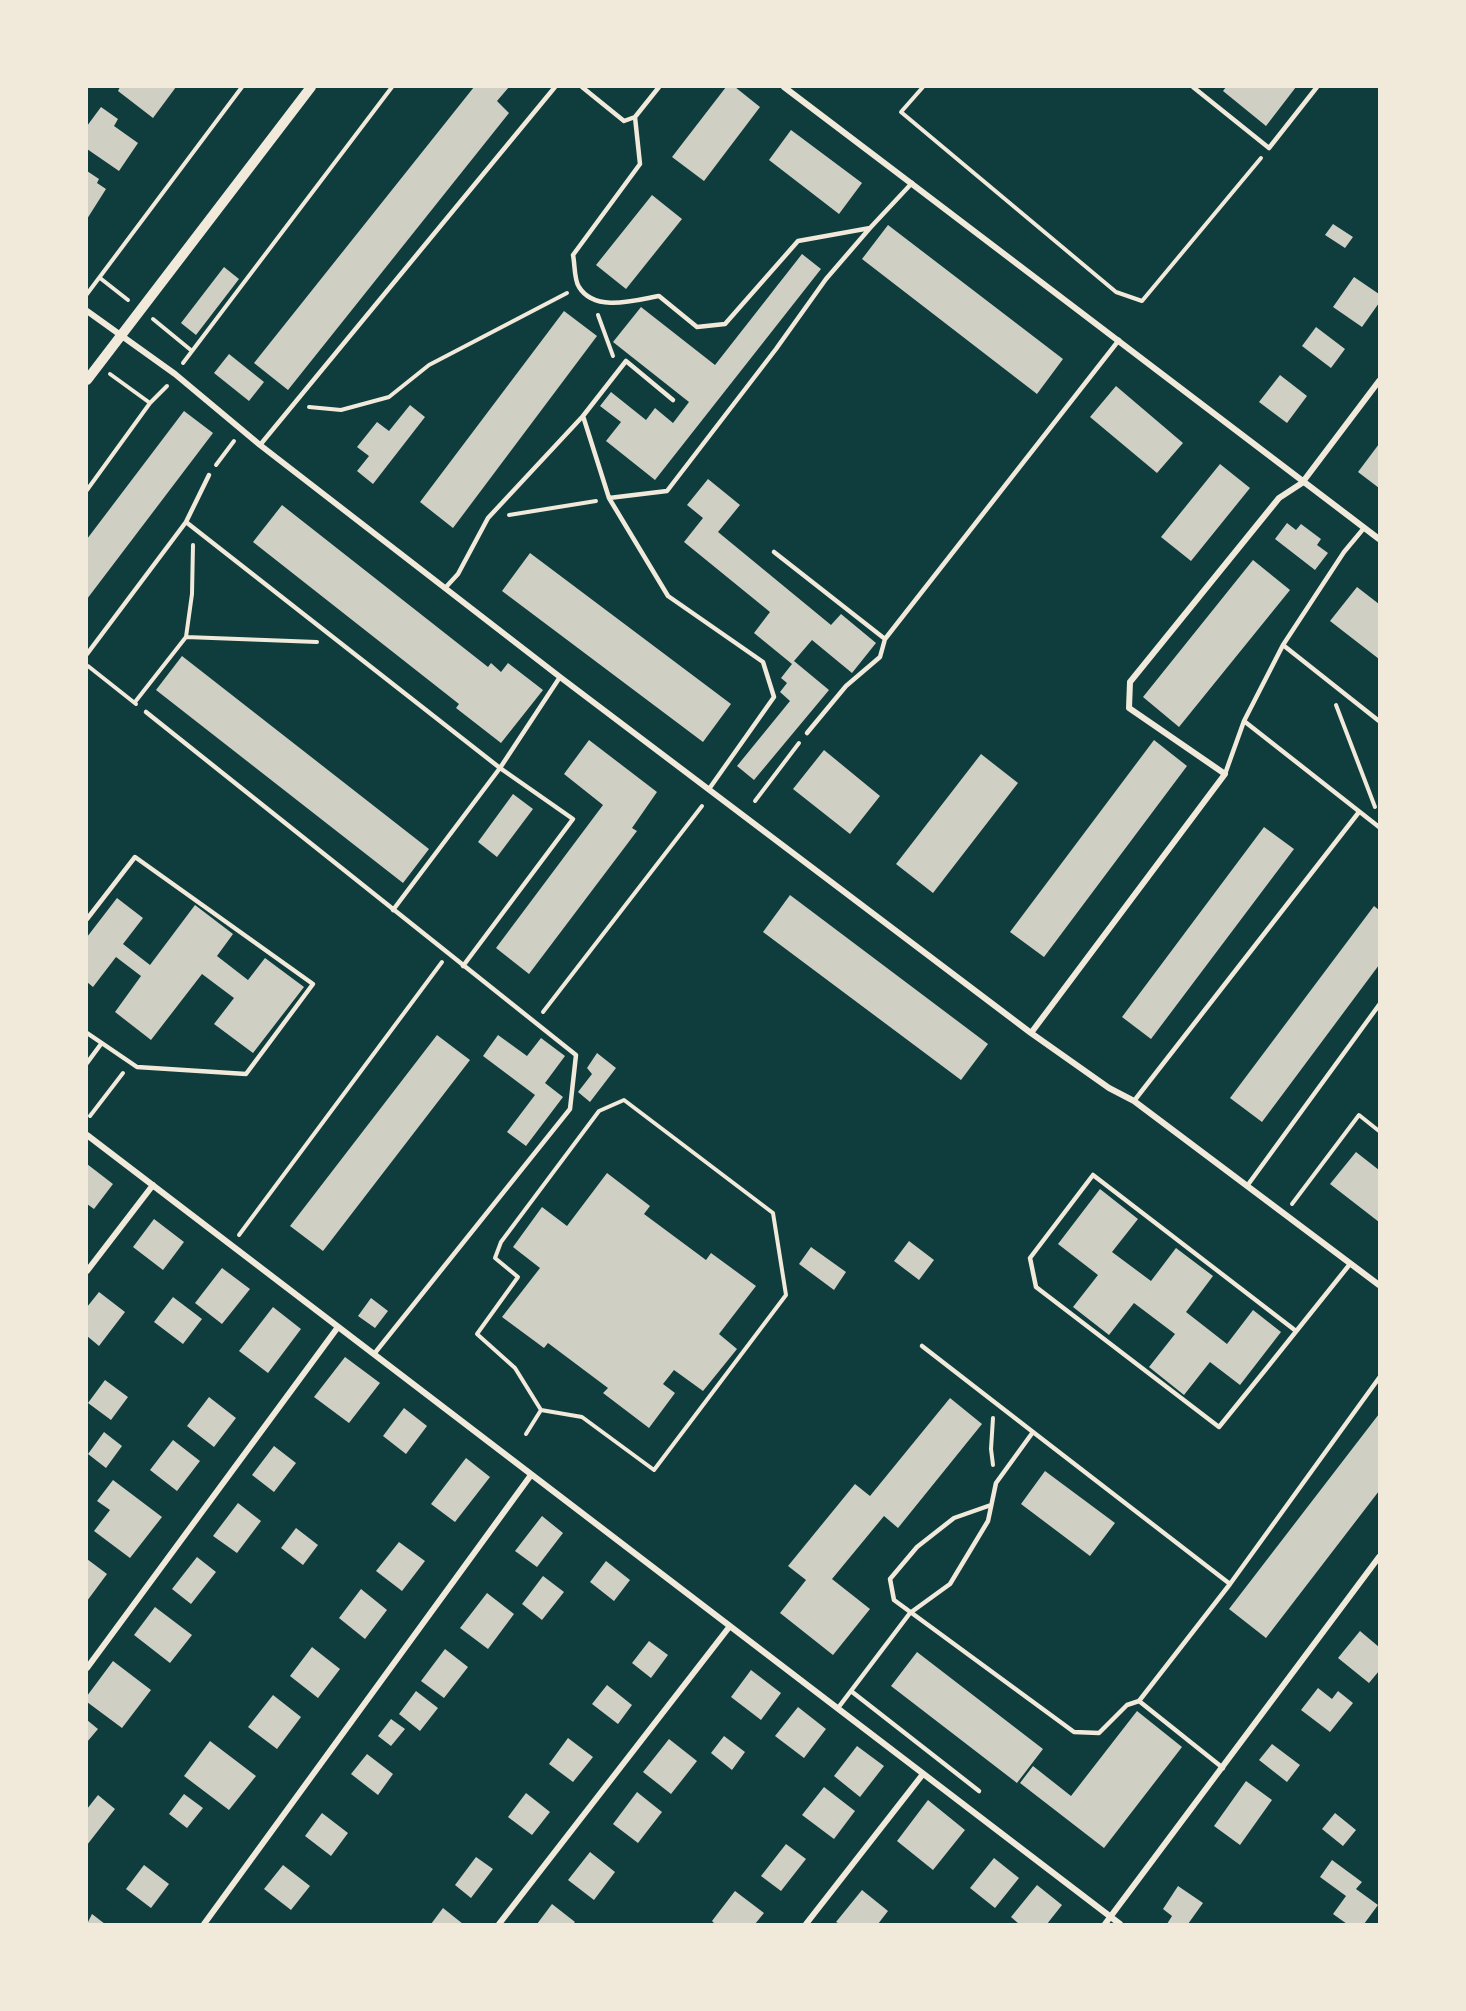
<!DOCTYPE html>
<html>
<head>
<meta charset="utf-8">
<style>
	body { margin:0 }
	#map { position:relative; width:1466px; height:2011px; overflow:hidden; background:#0f3d3e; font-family:Helvetica,sans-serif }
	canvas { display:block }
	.frame { position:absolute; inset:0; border:88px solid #f1e9da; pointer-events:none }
</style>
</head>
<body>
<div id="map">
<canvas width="1466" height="2011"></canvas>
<div class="frame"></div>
</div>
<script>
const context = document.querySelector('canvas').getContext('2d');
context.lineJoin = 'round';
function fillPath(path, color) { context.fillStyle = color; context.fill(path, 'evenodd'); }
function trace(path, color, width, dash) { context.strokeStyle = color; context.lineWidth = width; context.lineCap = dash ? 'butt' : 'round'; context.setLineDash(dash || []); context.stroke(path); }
fillPath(new Path2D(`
	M120,87H176L153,118L118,91Z
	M474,87H509L497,101L509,113L288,390L254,363Z
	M726,87H735L760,107L704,181L672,157Z
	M1226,87H1296L1266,126L1223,91Z
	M101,107L118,119L114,126L138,143L119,171L87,149V126Z
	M791,130L862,183L839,214L769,160Z
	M87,171L99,179L97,183L106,189L87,219Z
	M652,195L682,219L626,289L596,265Z
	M1333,224L1353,237L1345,248L1325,235Z
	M888,225L1063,359L1037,394L862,259Z
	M802,254L821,269L655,480L606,441L621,422L600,406L611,392L646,420L655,408L673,423L689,402L613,342L641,307L715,365Z
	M224,267L239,279L196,335L181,323Z
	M1354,277L1379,294V303L1362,327L1333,307Z
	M564,311L597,336L453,528L420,502Z
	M1316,327L1345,349L1331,368L1302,346Z
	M229,354L264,382L249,401L214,373Z
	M1280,375L1307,396L1287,423L1259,402Z
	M1116,386L1183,443L1157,473L1090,417Z
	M410,405L425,417L373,484L357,471L369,456L357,447L377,422L389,431Z
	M184,411L213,433L87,599V539Z
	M1379,444V488L1358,472Z
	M1220,464L1250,488L1191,561L1161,537Z
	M708,479L740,505L718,532L831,625L841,614L876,643L852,673L812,640L794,661L829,690L754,780L737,766L790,701L780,692L787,683L781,678L792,664L754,633L770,612L684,542L703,518L687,505Z
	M282,505L488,667L491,663L501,672L508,663L543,690L501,743L456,708L459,704L253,542Z
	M1287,523L1296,530L1301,524L1321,539L1317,545L1328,553L1315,570L1275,539Z
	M530,553L731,704L703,742L502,591Z
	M1253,560L1290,590L1179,727L1143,697Z
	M1357,587L1379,604V659L1330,621Z
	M182,656L429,849L403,883L156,690Z
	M589,740L657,792L632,828L637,831L529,974L496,948L603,805L564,774Z
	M1154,740L1187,766L1044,957L1010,932Z
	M824,750L880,796L850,834L793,789Z
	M981,754L1018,783L933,893L896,864Z
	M513,794L533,809L497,857L478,842Z
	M1264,827L1294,849L1151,1039L1122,1017Z
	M790,895L988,1044L961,1080L763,932Z
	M117,898L143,918L123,944L150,965L195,905L233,934L217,956L248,980L265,958L304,987L253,1053L214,1024L234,998L202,974L151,1040L115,1012L141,976L116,957L93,987L87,982V937Z
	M1374,906L1379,910V965L1262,1122L1230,1098Z
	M437,1035L470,1060L323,1251L290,1226Z
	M498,1035L527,1056L541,1038L565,1056L545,1083L563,1097L526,1146L507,1132L535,1095L483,1056Z
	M597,1053L616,1068L590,1102L578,1092L592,1074L587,1068Z
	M1356,1152L1379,1170V1222L1330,1184Z
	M87,1164L113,1184L94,1209L87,1204Z
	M607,1173L650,1206L644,1214L706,1260L711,1253L756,1286L719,1334L737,1349L703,1391L674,1370L663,1384L675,1393L649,1428L603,1393L608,1388L548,1343L544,1348L502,1317L540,1268L513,1247L542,1207L567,1226Z
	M1100,1189L1138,1219L1112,1252L1151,1281L1176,1248L1213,1276L1186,1312L1227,1344L1253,1310L1281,1332L1240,1385L1210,1362L1184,1395L1149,1367L1175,1334L1134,1303L1109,1335L1073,1307L1098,1275L1058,1244Z
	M154,1219L184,1242L163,1270L133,1247Z
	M909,1241L934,1260L919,1280L894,1261Z
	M811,1247L846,1272L834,1290L799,1264Z
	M222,1268L250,1289L222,1324L195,1303Z
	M99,1292L125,1312L99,1346L87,1336V1307Z
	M173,1297L202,1319L183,1344L154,1322Z
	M371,1298L388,1311L375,1328L358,1316Z
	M273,1307L301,1329L268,1373L239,1351Z
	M345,1357L380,1383L349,1423L314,1397Z
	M105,1380L128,1397L111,1420L88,1403Z
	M209,1397L236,1418L214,1447L187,1426Z
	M950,1398L982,1424L898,1528L884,1516L832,1579L870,1609L833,1655L780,1613L806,1580L788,1566L855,1484L870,1496Z
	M404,1408L427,1426L406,1454L383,1436Z
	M1379,1414V1491L1266,1638L1229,1609Z
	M104,1432L122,1446L106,1468L88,1454Z
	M173,1440L200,1461L177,1491L150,1470Z
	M274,1446L296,1463L274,1492L252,1475Z
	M466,1458L490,1477L455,1522L431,1504Z
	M1045,1471L1115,1523L1090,1556L1021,1504Z
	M113,1480L162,1517L130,1558L94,1531L110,1510L97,1501Z
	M238,1503L261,1521L237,1553L213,1536Z
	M542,1516L563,1533L537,1567L515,1551Z
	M296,1528L318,1545L303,1565L281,1548Z
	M399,1542L425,1561L402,1591L376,1571Z
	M197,1557L216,1572L191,1604L172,1589Z
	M87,1559L107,1574L87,1601Z
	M606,1561L630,1580L614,1601L590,1582Z
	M543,1576L564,1592L542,1620L522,1604Z
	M361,1589L387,1610L365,1639L339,1618Z
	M487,1593L514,1614L488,1649L460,1628Z
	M155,1607L192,1635L170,1663L134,1635Z
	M1360,1631L1379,1647V1671L1369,1683L1338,1658Z
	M649,1641L668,1655L651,1678L632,1663Z
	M312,1647L340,1669L318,1698L290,1676Z
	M445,1649L468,1667L444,1698L421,1681Z
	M917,1652L1043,1749L1017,1783L891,1686Z
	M113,1661L151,1690L122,1728L87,1702V1696Z
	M751,1670L781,1693L761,1720L731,1697Z
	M607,1685L632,1705L618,1724L592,1704Z
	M1318,1688L1332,1699L1338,1691L1353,1703L1330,1732L1301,1710Z
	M416,1691L438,1708L420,1731L399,1714Z
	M273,1695L301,1717L277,1749L248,1727Z
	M798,1707L826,1729L804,1758L775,1736Z
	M1137,1711L1182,1747L1104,1848L1020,1783L1033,1766L1071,1796Z
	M391,1719L405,1729L391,1746L378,1736Z
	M87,1720L98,1729L87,1742Z
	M724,1736L745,1752L732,1770L711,1753Z
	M568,1738L593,1757L573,1782L549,1764Z
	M669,1739L697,1761L671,1794L643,1772Z
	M210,1741L256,1776L229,1810L184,1776Z
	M1272,1744L1300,1765L1287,1782L1259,1760Z
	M857,1746L884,1766L860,1797L834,1776Z
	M367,1754L393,1774L378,1795L351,1774Z
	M1246,1781L1272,1800L1240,1845L1214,1826Z
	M824,1787L855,1811L834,1839L802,1815Z
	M637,1792L662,1812L638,1843L613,1824Z
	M526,1793L550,1812L532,1835L508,1817Z
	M184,1794L203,1808L187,1828L169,1814Z
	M98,1795L115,1809L87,1845V1809Z
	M928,1800L965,1830L933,1870L897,1841Z
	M322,1813L348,1833L331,1856L305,1836Z
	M1335,1813L1356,1830L1343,1846L1322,1829Z
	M786,1844L806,1859L781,1891L761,1876Z
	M590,1852L615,1872L594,1900L568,1880Z
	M476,1857L493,1869L471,1898L455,1885Z
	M994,1858L1019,1878L995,1908L970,1888Z
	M1332,1860L1362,1882L1356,1889L1378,1905L1364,1924H1347L1333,1914L1346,1896L1320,1877Z
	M144,1865L169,1884L151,1908L126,1889Z
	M283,1865L310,1886L291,1910L264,1889Z
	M1037,1885L1062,1905L1047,1924H1019L1011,1917Z
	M1178,1886L1203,1903L1188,1924H1167L1172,1916L1163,1909Z
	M862,1890L888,1911L878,1924H840L836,1922Z
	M735,1891L764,1913L755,1924H715L712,1921Z
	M552,1904L575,1922L573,1924H537Z
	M443,1908L463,1924H431Z
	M92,1914L105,1924H87Z`), '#cfcfc3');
trace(new Path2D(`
	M923,87L901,112L1116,292L1142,301L1261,158
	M100,278L128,300
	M87,294L242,87
	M598,315L613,356
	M153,319L192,351
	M183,363L392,87
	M110,374L150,403
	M309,407L341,410L389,397L429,365L567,293
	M216,465L234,441
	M87,490L150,403L167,386
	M509,515L596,501
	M186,637L317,642
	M88,666L136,704
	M135,702L186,637L192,594L193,545
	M1336,705L1375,807
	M755,801L799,743
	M543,1012L702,806
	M90,1116L123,1073
	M1292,1204L1359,1115L1379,1131
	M239,1235L442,962
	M526,1434L541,1410L515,1368L477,1334L518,1277L495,1258L501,1242L599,1111L624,1100L773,1213L786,1295L654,1470L582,1417L541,1410
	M993,1465L991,1449L993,1418`), '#f1e9da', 4);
trace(new Path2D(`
	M582,87L624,121L635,117L659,87
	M1193,87L1269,148L1317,87
	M635,117L640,164L573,255C575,264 574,280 579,287C595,313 636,300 659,296L697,327L725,324L798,241L870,228L912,183
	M583,416L609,498L667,491L776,349L826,279L870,228
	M260,445L555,87
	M609,498L668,596L763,662L774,697L709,789
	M186,522L500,768L573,819L463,966
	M1364,528L1344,552L1283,645L1379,721
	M774,552L885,639L1119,340
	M446,587L458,574L488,518L583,416L626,361L673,400
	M87,654L186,522L209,475
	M146,712L576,1055L570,1109L374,1354
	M1244,721L1379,827
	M807,733L846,686L880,657L885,639
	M1225,774L1244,721L1283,645
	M393,910L500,768L560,677
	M87,919L135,857L313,984L246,1074L137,1067L87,1033
	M87,1063L101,1044
	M1134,1101L1359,812
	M1247,1186L1379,1005
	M1296,1331L1093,1175L1030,1258L1036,1287L1219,1427C1263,1373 1307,1318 1350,1264
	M1033,1432L1230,1584
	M991,1505L954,1518L917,1547L890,1579L894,1600L1074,1732L1099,1733L1127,1705L1139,1701L1230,1584L1379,1378
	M851,1691L979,1791
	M1139,1701L1223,1768
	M838,1708L910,1613L950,1584L988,1521L996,1483L1033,1432L922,1346`), '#f1e9da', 4.5);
trace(new Path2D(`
	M784,87C983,237 1180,390 1379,539
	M87,311L175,374L260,445L560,677L1031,1033L1109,1088L1134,1101L1379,1285
	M1031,1033L1225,774L1129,708L1130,682L1279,498L1302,483L1379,381
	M87,1135L1120,1924
	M87,1271L153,1185
	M87,1668L338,1327
	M204,1924L531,1475
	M499,1924L730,1626
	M806,1924L923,1774
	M1105,1924L1379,1557`), '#f1e9da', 6);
trace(new Path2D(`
	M87,380L311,87`), '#f1e9da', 10);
</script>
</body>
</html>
